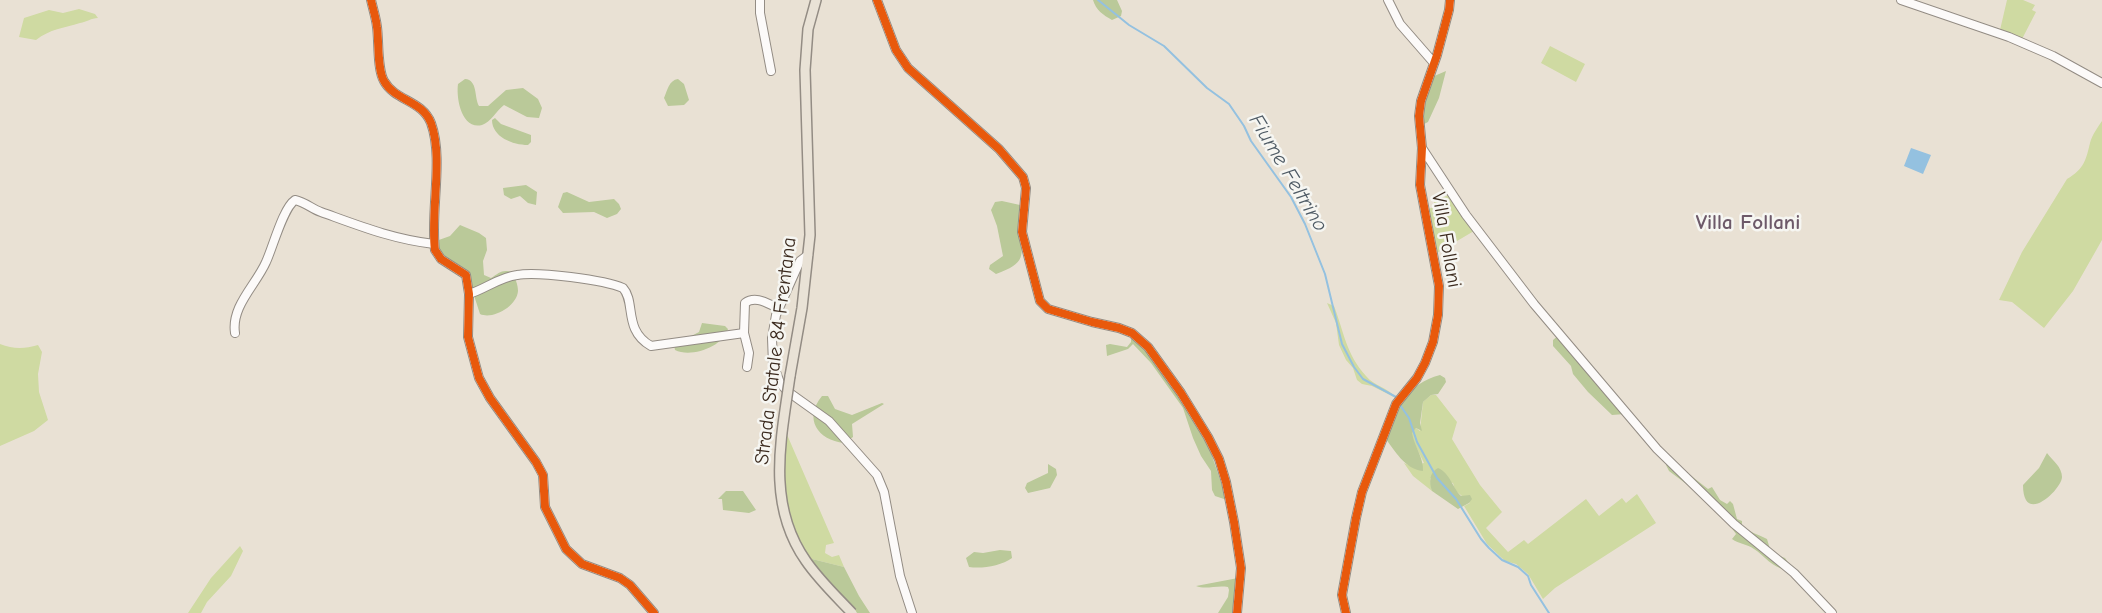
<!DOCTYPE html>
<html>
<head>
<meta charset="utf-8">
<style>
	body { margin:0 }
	canvas { display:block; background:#e9e1d4 }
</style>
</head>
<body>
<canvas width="2102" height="613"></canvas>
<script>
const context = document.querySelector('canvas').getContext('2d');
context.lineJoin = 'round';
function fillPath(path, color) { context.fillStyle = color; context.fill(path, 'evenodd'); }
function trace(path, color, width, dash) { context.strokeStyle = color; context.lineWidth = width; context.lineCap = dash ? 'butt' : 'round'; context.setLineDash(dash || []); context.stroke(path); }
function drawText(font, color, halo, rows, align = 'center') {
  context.font = font + ' "Comic Neue",sans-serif'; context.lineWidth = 5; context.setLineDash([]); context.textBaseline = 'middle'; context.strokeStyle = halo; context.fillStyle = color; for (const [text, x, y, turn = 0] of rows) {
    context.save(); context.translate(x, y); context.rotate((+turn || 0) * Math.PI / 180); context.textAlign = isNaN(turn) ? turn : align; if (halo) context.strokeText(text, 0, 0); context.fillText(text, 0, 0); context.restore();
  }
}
fillPath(new Path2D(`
	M2007,0H2023L2035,5L2032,10L2036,12L2022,39L2000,30Z
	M79,9L95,14L98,18C91,18 87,22 80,23C64,28 50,29 36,40L19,37L24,18L49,10L63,13Z
	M1550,46L1585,64L1576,82L1541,63Z
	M2102,121V240L2073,291L2044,328L2012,302L1999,300L2022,252L2067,179C2084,169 2086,160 2090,143C2092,135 2098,127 2102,121Z
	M1448,195L1474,231L1435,254L1425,210L1434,207V202Z
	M1327,303L1334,306C1344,332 1346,354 1366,376C1374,386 1389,388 1396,398L1372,386L1362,384L1357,380L1353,368L1346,360L1339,345L1336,323Z
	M0,344C13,349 24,349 38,345L42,352L38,374L39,392L48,420L34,431L0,446Z
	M1431,395H1436L1457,422L1452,439L1480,485L1502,512L1486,528L1508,552L1524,540L1528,544L1586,499L1599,516L1622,498L1626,503L1637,494L1656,523L1555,588L1543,599L1528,574L1516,564L1505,561L1487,544L1464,506L1470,503L1455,490L1453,483L1430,478L1432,491L1413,476L1404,463L1411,466L1424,463L1414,443L1411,433L1416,428L1420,431L1423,402Z
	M785,430L834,543L826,545L825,553L832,557L839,555L844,567L812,559L809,561C797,538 785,513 782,486C781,468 784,448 785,430Z
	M240,546L243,551L231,576L207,602L201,613H188L211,578Z`), '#cfdaa2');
fillPath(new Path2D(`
	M1093,0H1117L1122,11L1121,16L1112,20C1103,15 1096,10 1093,0Z
	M1446,71L1439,98L1428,122L1422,125L1423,102L1432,77Z
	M465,79C478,80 474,97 479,106H488L506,90L523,88L538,99L542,108L539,118L527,117L504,105C496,111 491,122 482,125C461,130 456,97 458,84Z
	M678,79L684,84L689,100L684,105L668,106L664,98C667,91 669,80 678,79Z
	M495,118L501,124L531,135V142L528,145C513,145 492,137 492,120Z
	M526,185L537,192L536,205L528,203L520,196L511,199L504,195L503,188Z
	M567,192L589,202L614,199L619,204L621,209L617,214L607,218L594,212L563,213L558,207L563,193Z
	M1002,201L1020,205C1020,213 1019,221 1020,229C1023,257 1026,263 996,274L989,269L990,265L1003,256L997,226L991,210L995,202Z
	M460,225L479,233L486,238L487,250L483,261L484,275L491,278C499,273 502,269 512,272C515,278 518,284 518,291C517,306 493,320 480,314L469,280L439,255L436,241L450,236Z
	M702,323L725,326L728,329C723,347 691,358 675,350L674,345L699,332Z
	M1559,335L1625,414L1612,415L1588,392L1573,374L1571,366L1553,346V340Z
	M1131,336L1154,355L1193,417L1209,447L1227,500L1215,496L1212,490L1211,471L1201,456L1193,438L1183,408L1151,363L1133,344L1128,349L1107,356L1106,345L1110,344L1127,347L1131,342Z
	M1440,375L1445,378L1446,382L1438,394L1431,395L1423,402L1420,423L1422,431L1416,428L1412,433C1414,446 1424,458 1423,471C1404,469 1395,450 1384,437C1397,407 1407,384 1440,375Z
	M822,396H828L835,409L852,415L882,403L884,404L852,424L853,437L844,443C818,440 803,419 822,396Z
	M2047,453C2053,461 2062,467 2062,477C2062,489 2023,527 2023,485L2039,468Z
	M1671,460L1708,489L1712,487L1720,500L1727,504L1730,501L1733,504L1737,519L1742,521V526C1751,533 1757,534 1767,539L1770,549L1777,555L1785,558L1790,565L1787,570C1772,568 1765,556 1754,549C1747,544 1739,544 1732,539L1736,534L1728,523L1689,486L1669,471L1666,465Z
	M1048,464L1056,469L1057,475L1050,488L1028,493L1025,488L1027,483L1048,473Z
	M1438,468C1450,473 1452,487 1461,496L1470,495L1472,499L1469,503L1458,509L1432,491C1429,482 1429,473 1438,468Z
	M726,491H743L756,510L749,513L723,510L722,499H718Z
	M1000,550L1011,551L1012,558C1001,566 982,569 969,567L966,558L974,552L983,553Z
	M812,559L844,567L859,596L870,613H857L809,561Z
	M1238,578L1232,613H1218L1228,597L1229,590L1228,587C1216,585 1206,590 1196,586Z`), '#bac999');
fillPath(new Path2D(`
	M1911,148L1931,155L1923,174L1904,166Z`), '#94c1e0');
trace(new Path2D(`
	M1098,0L1129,25L1164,46L1207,88L1229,104L1244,126L1251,141L1291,197L1305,224L1325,274L1342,344L1354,367L1363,379L1396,397
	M1400,405L1409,418L1417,442L1437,478L1456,499L1481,539L1489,548L1502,560L1518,567L1528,576L1531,585L1549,613`), '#94c1e0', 2);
const minor = new Path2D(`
	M371,0C373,9 376,18 377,27C379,41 377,69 384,81C395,101 422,100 431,123C444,159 430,211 435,250L441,259L466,275L469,294L468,337L479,378L490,398L536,462L543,475L545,507L566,549L582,564L620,578L630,585L654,613
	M760,0V13L771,71
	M877,0L896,50L908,68L999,149L1023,177L1026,188L1022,232L1040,301L1048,309L1092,322L1119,328L1132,333L1148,347L1181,393L1208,437L1219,459L1226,482L1234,522L1241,568L1237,613
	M1388,0L1400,24L1434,63
	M1901,0L2009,37L2053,56L2102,83
	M1422,148L1466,215L1534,304L1657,449L1734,524L1794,573L1832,613
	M808,255L800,261L776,315L772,338L773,364L780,383L787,391L829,421L877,475L884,492L900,576L912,613
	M469,294C485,289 500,277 517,275C537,271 605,280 623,288C636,302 623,330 651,346L744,333
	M235,333C231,306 256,285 266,262C273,247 283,208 295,200C305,202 312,209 321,212C360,226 392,239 434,244
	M747,367L749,353L744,333L745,303C756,295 768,304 778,308
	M1346,613L1342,595L1356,518L1362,492L1396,404L1417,378L1425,363L1433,342L1438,315L1439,286L1420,185L1422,148L1419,116L1421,101L1437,55L1449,10L1450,0`);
const major = new Path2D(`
	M790,376L802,308L810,235L805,70L808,29L816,0`);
trace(minor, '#938c84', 10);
trace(major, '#938c84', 12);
trace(minor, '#fcfaf9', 8);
trace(major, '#e9e2d6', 9);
const majorBridge = new Path2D(`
	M790,376C781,440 766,504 806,561C819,580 836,596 852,613`);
trace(majorBridge, '#938c84', 12, []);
trace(majorBridge, '#e9e2d6', 9);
trace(new Path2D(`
	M371,0C373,9 376,18 377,27C379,41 377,69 384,81C395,101 422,100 431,123C444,159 430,211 435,250L441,259L466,275L469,294L468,337L479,378L490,398L536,462L543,475L545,507L566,549L582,564L620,578L630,585L654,613
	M877,0L896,50L908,68L999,149L1023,177L1026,188L1022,232L1040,301L1048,309L1092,322L1119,328L1132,333L1148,347L1181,393L1208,437L1219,459L1226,482L1234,522L1241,568L1237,613
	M1346,613L1342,595L1356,518L1362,492L1396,404L1417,378L1425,363L1433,342L1438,315L1439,286L1420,185L1422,148L1419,116L1421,101L1437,55L1449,10L1450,0`), '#e8590c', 8);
drawText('20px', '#3b2a1e', '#f6f6f2', [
	["Villa Follani",1446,240,80],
	["Strada Statale 84 Frentana",776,351,-83]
]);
drawText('italic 21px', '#4e5a64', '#f6f6f2', [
	["Fiume Feltrino",1288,173,59]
]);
drawText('bold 21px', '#6d5969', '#f6f6f2', [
	["Villa Follani",1748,223]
]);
</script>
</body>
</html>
